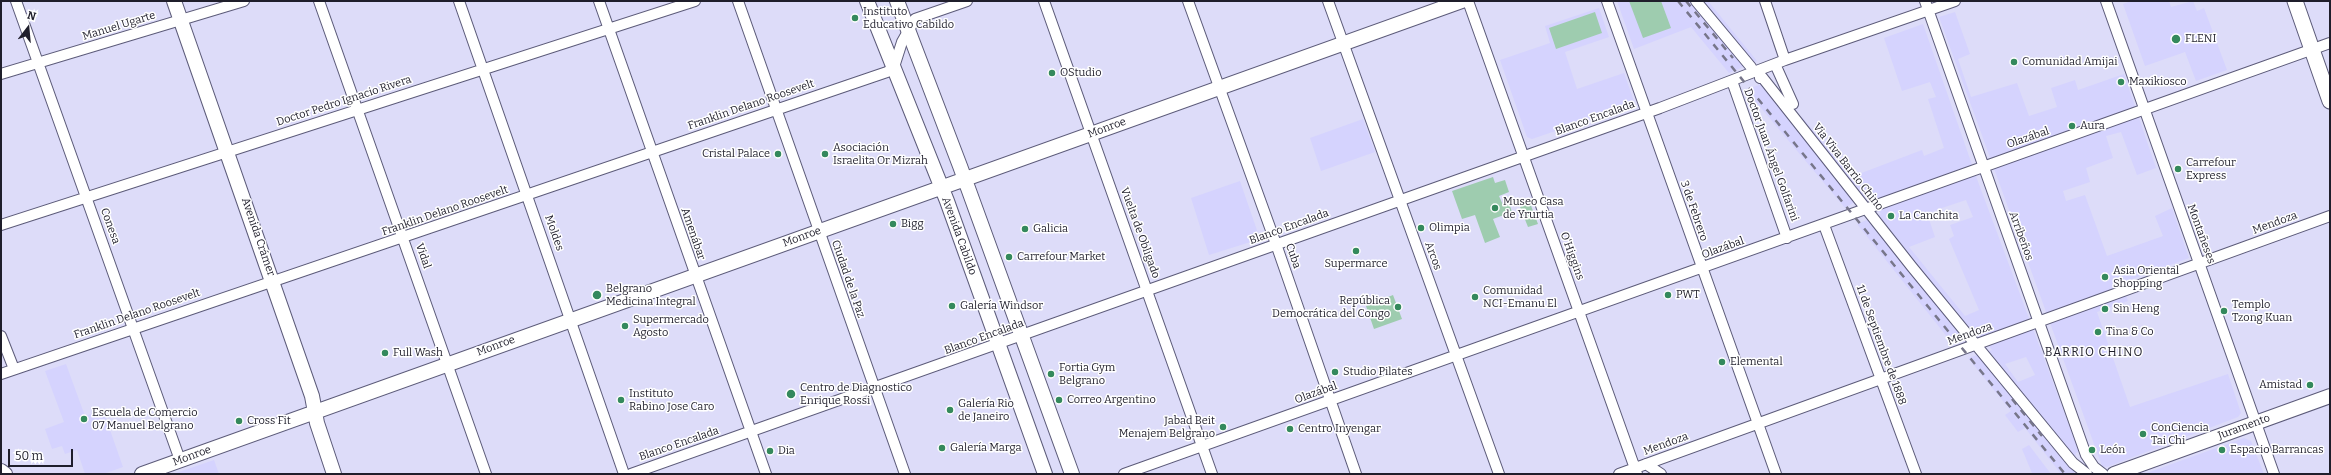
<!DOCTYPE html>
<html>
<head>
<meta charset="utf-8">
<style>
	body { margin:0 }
	#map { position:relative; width:2331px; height:475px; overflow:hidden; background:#dddcf9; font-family:Bitter,serif }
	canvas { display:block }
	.frame { position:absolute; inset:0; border:2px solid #1f1e2b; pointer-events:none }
	.north { position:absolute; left:8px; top:8px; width:40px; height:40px; -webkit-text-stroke:3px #fff; paint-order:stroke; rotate:16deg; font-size:11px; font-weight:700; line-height:16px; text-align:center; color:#1f1e2b }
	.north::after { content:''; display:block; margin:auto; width:14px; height:18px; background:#1f1e2b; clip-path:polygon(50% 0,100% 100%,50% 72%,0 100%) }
	.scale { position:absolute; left:8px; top:449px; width:65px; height:18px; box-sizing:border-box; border:2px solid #1f1e2b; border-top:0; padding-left:5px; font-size:12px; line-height:14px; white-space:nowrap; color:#1f1e2b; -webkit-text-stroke:3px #fff; paint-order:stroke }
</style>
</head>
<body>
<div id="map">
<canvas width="2331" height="475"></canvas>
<div class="frame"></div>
<div class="north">N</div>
<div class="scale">50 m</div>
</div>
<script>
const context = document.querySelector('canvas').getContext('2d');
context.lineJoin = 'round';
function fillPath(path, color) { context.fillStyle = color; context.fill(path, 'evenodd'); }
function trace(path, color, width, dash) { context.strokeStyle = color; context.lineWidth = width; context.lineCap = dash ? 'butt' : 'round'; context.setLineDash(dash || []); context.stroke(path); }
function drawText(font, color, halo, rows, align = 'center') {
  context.font = font + ' Bitter,serif'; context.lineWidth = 3; context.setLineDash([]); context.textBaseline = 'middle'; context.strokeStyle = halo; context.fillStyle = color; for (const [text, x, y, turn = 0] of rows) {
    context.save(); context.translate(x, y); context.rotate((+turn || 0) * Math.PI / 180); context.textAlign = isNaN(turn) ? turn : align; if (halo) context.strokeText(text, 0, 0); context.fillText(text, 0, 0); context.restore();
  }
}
fillPath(new Path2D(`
	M1617,1H1708L1757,61L1729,73L1691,27L1634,49Z
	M2131,1H2169L2171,7L2193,1L2197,11L2204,8L2227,70L2196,81L2185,52L2145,66L2123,4Z
	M1599,8L1609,37L1565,52L1577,89L1624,73L1634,101L1632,105L1532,139L1527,137L1500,60L1550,43L1545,26Z
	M1955,12L1970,54L1958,59L1971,97L2017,83L2029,116L2057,107L2051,88L2075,80L2078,90L2124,74L2156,168L2137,175L2121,132L2106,136L2113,158L2086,168L2090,182L2063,191L2066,201L2085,195L2107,256L2163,236L2155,216L2172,208L2189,258L2122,283L2128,301L2097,312L2130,407L2228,374L2241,413L2238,417L2107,467L2102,466L1939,17Z
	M1923,24L1977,179L2079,452L2076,453L2074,473L2072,474H2061L2025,428L2018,432L2005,415L2011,411L1968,358L1992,350L1979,333L1952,343L1857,224L1881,214L1866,195L1845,208L1746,90L1769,81L1798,116L1803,118L1851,177L1922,150L1924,156L1944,148L1928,99L1936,97L1930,82L1902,91L1884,38ZM1966,200L1973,217L1950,225L1954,236L1949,239L1979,310L1965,316L1909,247L1935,237L1927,213ZM2026,357L2035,375L2018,382L2005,364Z
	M1363,119L1375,152L1321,171L1310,138Z
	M1240,181L1260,239L1209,255L1191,198Z
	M66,364L85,416L103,410L123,467L103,474H85L77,450L65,454L62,446L52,449L45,429L64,422L45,371Z
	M2244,438L2251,441L2264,474H2144Z
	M2029,445L2051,474H2029L2032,473L2022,449Z
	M214,460L219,474H173Z`), '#d5d3fe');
fillPath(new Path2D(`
	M1629,1H1661L1671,28L1643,38Z
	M1595,12L1602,33L1556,49L1549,28Z
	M1493,177L1495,183L1505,180L1509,192L1499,196L1503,205L1509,203L1512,212L1493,219L1500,237L1485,243L1475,215L1462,219L1452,191Z
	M1530,203L1538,224L1528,227L1520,207Z
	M1393,295L1402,319L1374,329L1366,306Z`), '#9eccaf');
const street = new Path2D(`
	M16,1L180,460
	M319,1L486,474
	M459,1L624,474
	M599,1L766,474
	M738,1L905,474
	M1044,1L1212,474
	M1188,1L1276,244L1356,474
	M1328,1L1499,474
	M1468,1L1637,474
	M1607,1L1776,474
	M1696,1L1751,67
	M1765,1L1785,60
	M1925,1L2086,455L2094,467L2103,474
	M2106,1L2274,474
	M1775,64L1793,104
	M1,74L244,1
	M1760,78L1762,77L1912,267L2073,463L2087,474
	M1732,81L1787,238
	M1,225L695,1
	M1824,225L1916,474
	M1,336L14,369
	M1,374L887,72L894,67L902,42L915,19L967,1
	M1646,464L1661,474
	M631,474L1660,108L1785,60L1955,1
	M1124,474L2330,43
	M1619,474L2330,216`);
const secondary = new Path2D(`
	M174,1L312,396L317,423L334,474
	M867,1L947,201L1045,474
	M897,1L960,166L1072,474
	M1,471L5,474
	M142,474L1462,1
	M2114,474L2330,396`);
const primary = new Path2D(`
	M2295,1L2330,101`);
trace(street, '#5c5b79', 12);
trace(secondary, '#5c5b79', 16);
trace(primary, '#5c5b79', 17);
trace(street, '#fff', 10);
trace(secondary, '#fff', 14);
trace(primary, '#fff', 15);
trace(new Path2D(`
	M1678,1L2065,474
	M1686,1L1733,58
	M2012,399L2042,436`), '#77768a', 2.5, [7, 7]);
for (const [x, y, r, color] of [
	[855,18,4,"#34895c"],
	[2176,39,5,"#34895c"],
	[2014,62,4,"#34895c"],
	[1052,73,4,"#34895c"],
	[2121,82,4,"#34895c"],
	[2072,126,4,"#34895c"],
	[778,154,4,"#34895c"],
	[825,154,4,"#34895c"],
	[2178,169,4,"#34895c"],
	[1495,208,4,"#34895c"],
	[1891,216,4,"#34895c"],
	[893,224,4,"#34895c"],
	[1421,228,4,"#34895c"],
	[1025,229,4,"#34895c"],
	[1356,251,4,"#34895c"],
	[1009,257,4,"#34895c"],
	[2105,277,4,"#34895c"],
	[597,295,5,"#34895c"],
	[1668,295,4,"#34895c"],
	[1475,297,4,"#34895c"],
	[952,306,4,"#34895c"],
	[1398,307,4,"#34895c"],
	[2105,309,4,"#34895c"],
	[2224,311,4,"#34895c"],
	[625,326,4,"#34895c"],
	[2098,332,4,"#34895c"],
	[385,353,4,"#34895c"],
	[1722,362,4,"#34895c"],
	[1335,372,4,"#34895c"],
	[1051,374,4,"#34895c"],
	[2310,385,4,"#34895c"],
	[791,394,5,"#34895c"],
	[621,400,4,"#34895c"],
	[1059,400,4,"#34895c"],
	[950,410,4,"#34895c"],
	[84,419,4,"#34895c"],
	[239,421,4,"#34895c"],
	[1223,427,4,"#34895c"],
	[1290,429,4,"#34895c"],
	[2143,434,4,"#34895c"],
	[942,448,4,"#34895c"],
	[2092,450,4,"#34895c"],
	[2222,450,4,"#34895c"],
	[770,451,4,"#34895c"]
]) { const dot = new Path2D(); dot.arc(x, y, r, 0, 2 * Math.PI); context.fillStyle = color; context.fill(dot); trace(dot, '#fff', 1.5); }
drawText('11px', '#1f1e2b', '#fff', [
	["Instituto",863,12],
	["Educativo Cabildo",863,25],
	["FLENI",2185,39],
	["Comunidad Amijai",2022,62],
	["OStudio",1060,73],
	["Maxikiosco",2129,82],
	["Aura",2080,126],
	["Asociación",833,148],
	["Israelita Or Mizrah",833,161],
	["Cristal Palace",770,154,"right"],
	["Carrefour",2186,163],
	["Express",2186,176],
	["Museo Casa",1503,202],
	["de Yrurtia",1503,215],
	["La Canchita",1899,216],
	["Bigg",901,224],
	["Olimpia",1429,228],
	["Galicia",1033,229],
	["Carrefour Market",1017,257],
	["Supermarce",1356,264,"center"],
	["Asia Oriental",2113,271],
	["Shopping",2113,284],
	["Belgrano",606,289],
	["Medicina Integral",606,302],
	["Comunidad",1483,291],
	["NCI-Emanu El",1483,304],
	["PWT",1676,295],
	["República",1390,301,"right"],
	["Democrática del Congo",1390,314,"right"],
	["Templo",2232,305],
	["Tzong Kuan",2232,318],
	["Galería Windsor",960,306],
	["Sin Heng",2113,309],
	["Supermercado",633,320],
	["Agosto",633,333],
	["Tina & Co",2106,332],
	["Full Wash",393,353],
	["Elemental",1730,362],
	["Fortia Gym",1059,368],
	["Belgrano",1059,381],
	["Studio Pilates",1343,372],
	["Amistad",2302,385,"right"],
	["Centro de Diagnostico",800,388],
	["Enrique Rossi",800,401],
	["Instituto",629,394],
	["Rabino Jose Caro",629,407],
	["Correo Argentino",1067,400],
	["Galería Rio",958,404],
	["de Janeiro",958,417],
	["Escuela de Comercio",92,413],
	["07 Manuel Belgrano",92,426],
	["Cross Fit",247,421],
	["Jabad Beit",1215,421,"right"],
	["Menajem Belgrano",1215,434,"right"],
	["ConCiencia",2151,428],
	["Tai Chi",2151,441],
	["Centro Inyengar",1298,429],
	["Galería Marga",950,448],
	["León",2100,450],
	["Espacio Barrancas",2230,450],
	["Dia",778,451]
], 'left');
drawText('11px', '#1f1e2b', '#fff', [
	["Manuel Ugarte",119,26,-17],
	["Doctor Pedro Ignacio Rivera",344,101,-18],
	["Franklin Delano Roosevelt",751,105,-19],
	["Blanco Encalada",1595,118,-20],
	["Monroe",1107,128,-20],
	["Olazábal",2028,138,-19],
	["Doctor Juan Ángel Golfarini",1771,155,70],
	["Via Viva Barrio Chino",1848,167,52],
	["Franklin Delano Roosevelt",445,211,-19],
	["3 de Febrero",1694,211,71],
	["Mendoza",2275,223,-20],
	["Conesa",110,226,70],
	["Blanco Encalada",1289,227,-20],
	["Moldes",554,233,71],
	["Vuelta de Obligado",1140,233,70],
	["Amenábar",693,234,71],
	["Montañeses",2201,234,70],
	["Avenida Cabildo",959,236,70],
	["Arribeños",2021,236,70],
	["Avenida Crámer",258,237,71],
	["Monroe",802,237,-20],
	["Olazábal",1723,248,-20],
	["Vidal",423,256,71],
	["Cuba",1293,256,71],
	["Arcos",1433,256,70],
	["O'Higgins",1572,256,70],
	["Ciudad de la Paz",848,279,71],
	["Franklin Delano Roosevelt",137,314,-19],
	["Mendoza",1970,334,-20],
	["Blanco Encalada",984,337,-20],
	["11 de Septiembre de 1888",1881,345,70],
	["Monroe",496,346,-20],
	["Olazábal",1316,393,-20],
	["Juramento",2244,427,-20],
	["Blanco Encalada",679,444,-19],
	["Mendoza",1666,444,-20],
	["Monroe",192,456,-20]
]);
context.letterSpacing = '1px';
drawText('12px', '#1f1e2b', '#fff', [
	["BARRIO CHINO",2094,353]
]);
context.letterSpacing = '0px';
</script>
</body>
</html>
